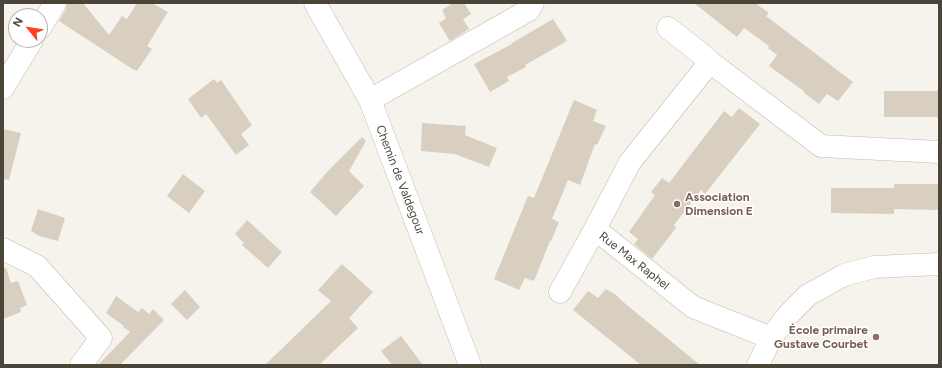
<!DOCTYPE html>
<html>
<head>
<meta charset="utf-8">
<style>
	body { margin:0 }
	#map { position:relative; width:942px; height:368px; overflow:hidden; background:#f6f3ec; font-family:Figtree,sans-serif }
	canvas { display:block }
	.frame { position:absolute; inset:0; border:4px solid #4b4439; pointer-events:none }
	.north { position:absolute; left:8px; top:8px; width:40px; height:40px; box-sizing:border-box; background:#fff; border:1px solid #b7b4b0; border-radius:50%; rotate:300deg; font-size:11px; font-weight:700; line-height:16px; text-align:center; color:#4b4439 }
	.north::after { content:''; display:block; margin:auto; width:14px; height:18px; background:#fc3f1d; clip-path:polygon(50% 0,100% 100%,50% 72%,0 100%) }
</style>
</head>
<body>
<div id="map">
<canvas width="942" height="368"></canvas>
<div class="frame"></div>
<div class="north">N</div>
</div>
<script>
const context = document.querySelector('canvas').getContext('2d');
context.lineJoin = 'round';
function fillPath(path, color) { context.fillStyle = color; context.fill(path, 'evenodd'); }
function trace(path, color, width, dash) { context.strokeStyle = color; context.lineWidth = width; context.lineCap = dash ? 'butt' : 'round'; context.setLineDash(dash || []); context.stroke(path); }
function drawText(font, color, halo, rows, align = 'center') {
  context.font = font + ' Figtree,sans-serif'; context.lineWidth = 3; context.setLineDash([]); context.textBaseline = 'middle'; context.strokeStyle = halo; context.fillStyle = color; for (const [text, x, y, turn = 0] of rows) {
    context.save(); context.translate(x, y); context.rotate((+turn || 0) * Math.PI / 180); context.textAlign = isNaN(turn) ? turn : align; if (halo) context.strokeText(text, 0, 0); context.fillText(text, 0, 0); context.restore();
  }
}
fillPath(new Path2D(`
	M67,3H83L109,35L122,16L127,19L137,3H152L168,12L147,46L152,49L137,71L134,69V70L59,21L66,9Z
	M453,3H464L471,14L463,19L469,29L450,41L439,23L446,18L442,10Z
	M694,3H755L769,13L766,16L853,82L838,101L827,94L819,104L804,93L805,92L769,66L777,55L768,48L769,46L744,28L737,37Z
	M553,19L567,41L525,65L526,67L507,77L509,81L490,92L474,64L512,44V43Z
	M214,79L217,83L221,80L252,125L241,134L249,145L236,155L206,114L201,118L188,99Z
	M884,91H939V117H884Z
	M574,100L597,110L593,121L606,126L597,145L595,144L580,185L568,180L552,219L559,222L551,241H550L534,281L525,278L519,290L494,279L528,196L534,198Z
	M739,108L760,124L705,194L701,190L674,225L676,228L652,259L634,244L638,239L629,232L655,195L651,192L662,178L669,183L724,111L732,117Z
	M422,123L466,126L465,135L497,148L489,167L455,154L421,151Z
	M3,129L21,133L9,180L3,179Z
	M362,137L366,141L349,171L364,186L336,216L310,192L327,172Z
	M183,174L205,191L189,213L167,196Z
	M894,184H939V210L894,209V214L831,213V188H894Z
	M38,209L65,218L58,241L39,236L31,231Z
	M247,220L282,252L268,268L242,245L244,243L235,234Z
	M342,264L373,292L349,318L358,328L319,365H265L331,301L318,290Z
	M3,268H6L11,283L18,281L27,305L20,308L21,312L3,319Z
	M606,289L615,294L622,301L700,365H641L573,310L588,291L598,298Z
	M185,290L200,307L187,320L171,304Z
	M116,296L138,312L142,308L149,314L153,309L164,320L120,365H98L130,332L123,327L124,326L106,313Z
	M401,336L423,365H392L381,351Z`), '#d8cfc1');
const minor = new Path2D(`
	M315,3L370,100L470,365
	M40,28L55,3
	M668,28L699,52L710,62
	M3,88L32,40
	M370,100L529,10L533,3
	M3,249L37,266L101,338L81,365
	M560,292L595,229
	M771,338L693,307L595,229L630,162L710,62L821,146L939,152
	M758,365L771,338L788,315L808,295L844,275L874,267L939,264`);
trace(minor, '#c2bbae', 23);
trace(minor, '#fff', 22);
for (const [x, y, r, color] of [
	[677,204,4,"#8d6e63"],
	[876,337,4,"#8d6e63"]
]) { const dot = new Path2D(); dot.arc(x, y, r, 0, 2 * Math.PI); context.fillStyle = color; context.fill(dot); trace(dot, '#fff', 1.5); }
drawText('12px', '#4b4439', '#fff', [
	["Chemin de Valdegour",400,180,69],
	["Rue Max Raphel",634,261,38]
]);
drawText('bold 12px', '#785e54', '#fff', [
	["Association",685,197],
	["Dimension E",685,211],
	["École primaire",868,330,"right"],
	["Gustave Courbet",868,344,"right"]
], 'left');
</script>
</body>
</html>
